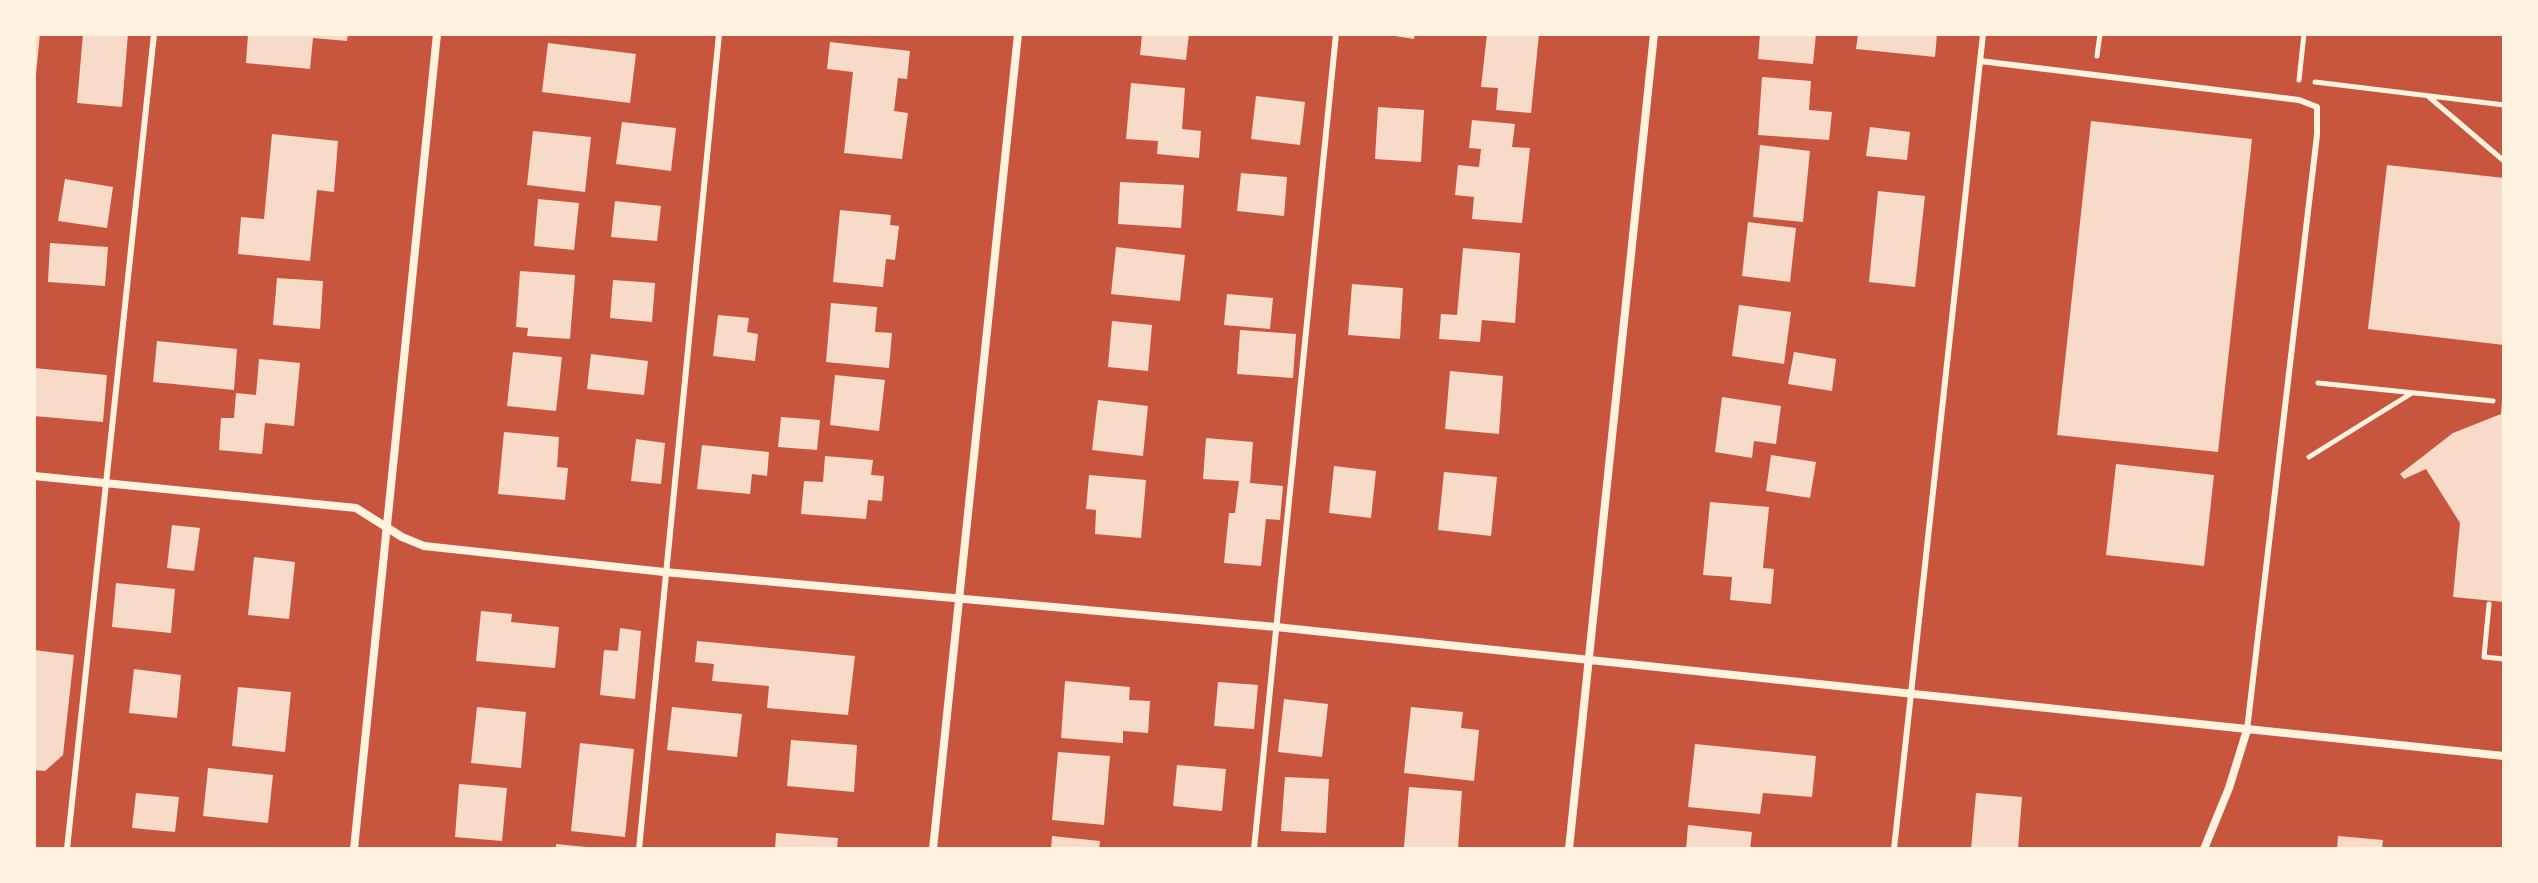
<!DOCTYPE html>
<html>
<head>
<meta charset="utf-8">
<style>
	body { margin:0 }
	#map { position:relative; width:2538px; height:883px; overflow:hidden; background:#c8553d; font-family:"PT Sans",sans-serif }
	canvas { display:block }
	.frame { position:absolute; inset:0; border:36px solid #fff3e0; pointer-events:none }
</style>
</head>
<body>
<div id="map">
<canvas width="2538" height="883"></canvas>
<div class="frame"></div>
</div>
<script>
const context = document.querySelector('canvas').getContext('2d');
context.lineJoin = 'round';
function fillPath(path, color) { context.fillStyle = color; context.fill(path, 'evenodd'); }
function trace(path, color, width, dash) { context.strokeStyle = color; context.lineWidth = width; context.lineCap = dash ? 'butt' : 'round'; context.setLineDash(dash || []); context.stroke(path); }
fillPath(new Path2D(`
	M34,34H40L36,74H34Z
	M83,34H128L122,107L77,103Z
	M248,34H348L347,41L313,38L310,69L246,63Z
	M1142,34H1189L1186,60L1140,55Z
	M1382,34H1415L1414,39Z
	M1487,34H1539L1531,113L1496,110L1498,88L1481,87Z
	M1760,34H1816L1813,64L1758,59Z
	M1858,34H1937L1935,57L1856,49Z
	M830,42L910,51L907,79L898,78L894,111L908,113L902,159L844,153L853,72L827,69Z
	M548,43L636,54L630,103L542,92Z
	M1762,77L1811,81L1809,110L1832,112L1829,140L1758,135Z
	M1131,83L1185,88L1182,129L1201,131L1199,158L1157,154L1158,141L1126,139Z
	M1256,96L1305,102L1300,145L1251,139Z
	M1378,107L1424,110L1421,162L1375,159Z
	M1472,120L1515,124L1512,147L1530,148L1522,223L1472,219L1474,197L1455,195L1458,165L1479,167L1481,149L1469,148Z
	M2091,121L2252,139L2218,452L2057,435Z
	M622,122L676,128L671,171L616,164Z
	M1870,127L1910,132L1907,160L1866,156Z
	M533,131L591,137L585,192L527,185Z
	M272,134L338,141L334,192L317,190L310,261L238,254L241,217L264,219Z
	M1760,145L1810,151L1803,222L1753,217Z
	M2387,165L2504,178V345L2368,329Z
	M1241,173L1287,177L1284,216L1237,211Z
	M65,179L113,187L107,228L58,221Z
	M1120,182L1184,185L1181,228L1118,224Z
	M1878,191L1925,196L1915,287L1869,282Z
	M538,199L579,203L574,250L534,246Z
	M615,201L661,206L657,241L611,237Z
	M840,210L891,215L890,225L899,226L895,260L886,259L883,287L833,282Z
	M1748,222L1796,228L1790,282L1742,276Z
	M50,243L108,247L105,286L48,282Z
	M1116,247L1185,255L1180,301L1111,294Z
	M1463,248L1520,253L1515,323L1482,320L1480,342L1439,339L1441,314L1457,315Z
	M520,271L575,275L570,339L527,336L528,328L516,327Z
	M277,278L323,281L320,329L273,325Z
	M613,280L655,283L652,322L610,318Z
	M1352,284L1403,288L1400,339L1348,335Z
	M1227,294L1273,298L1270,329L1224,325Z
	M831,303L877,307L875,332L892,333L889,368L826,362Z
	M1739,305L1791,312L1784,364L1732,356Z
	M718,315L749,318L747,332L758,334L755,361L713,356Z
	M1112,321L1152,325L1148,371L1108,367Z
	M1240,330L1296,334L1293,378L1237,374Z
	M157,341L237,349L234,390L153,382Z
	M513,352L562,357L556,411L507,406Z
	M1794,352L1836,359L1832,391L1788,384Z
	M591,354L648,361L644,395L587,389Z
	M259,359L300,363L294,426L265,423L262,454L219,450L221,418H234L236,393L256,395Z
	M34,368L107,375L103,422L34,416Z
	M1450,371L1503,376L1499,434L1445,429Z
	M835,375L885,380L879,431L830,425Z
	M1722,397L1781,406L1776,444L1754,441L1752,458L1715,452Z
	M1098,400L1148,406L1143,456L1092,450Z
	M2502,401L2504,602L2453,597L2460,523L2426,469L2404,479L2400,474L2453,433L2501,414Z
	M781,417L820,420L817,450L778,447Z
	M504,432L559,437L557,467L568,468L565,500L498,494Z
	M1206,438L1253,442L1250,483L1283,486L1280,520L1266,519L1261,566L1224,563L1229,513H1235L1239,481L1203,479Z
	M636,439L665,443L661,484L631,481Z
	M702,445L769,452L767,476L752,474L750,494L697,489Z
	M1771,455L1816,462L1810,498L1766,491Z
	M825,456L873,460L871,475L884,476L882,501L868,500L866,519L801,514L804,481L823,482Z
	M2116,464L2214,475L2204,566L2106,555Z
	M1334,466L1376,471L1371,518L1329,513Z
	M1444,472L1497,477L1491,536L1438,530Z
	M1089,475L1146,480L1141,538L1095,534L1096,510L1086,509Z
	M1710,502L1769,507L1763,568L1774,569L1771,604L1730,600L1732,577L1703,575Z
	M172,525L200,528L194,571L167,568Z
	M254,557L295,562L289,619L248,615Z
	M116,583L175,589L171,633L112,627Z
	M481,611L512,614L511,622L559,627L555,668L476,661Z
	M620,628L641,631L635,699L600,695L604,650L618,651Z
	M697,641L855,656L848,715L767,708L769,686L712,681L714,664L695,662Z
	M34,650L74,655L63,755L45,771L34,770Z
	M134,669L181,675L177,718L129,713Z
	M1065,681L1130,687L1129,700L1150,701L1148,733L1123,731V743L1061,738Z
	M1218,682L1258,685L1254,729L1214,726Z
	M238,687L291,692L285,752L232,746Z
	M1284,699L1328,704L1322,757L1278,752Z
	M477,707L526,712L521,768L471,763Z
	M672,707L742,714L737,757L667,750Z
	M1411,707L1463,712L1461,728L1479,730L1474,781L1404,773Z
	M791,740L857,745L854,792L787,786Z
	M580,743L634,749L625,837L571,831Z
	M1695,744L1816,756L1812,797L1763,793L1760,814L1688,807Z
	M1058,752L1110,756L1104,825L1052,820Z
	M1177,765L1226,769L1222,811L1173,806Z
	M208,768L273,775L268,823L203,816Z
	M1285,777L1329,779L1326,833L1281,831Z
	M459,784L507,788L502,841L455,837Z
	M1409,787L1462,791L1458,849L1404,847Z
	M136,793L179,797L175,832L132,828Z
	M1976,793L2022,797L2018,849H1971Z
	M1688,825L1752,832L1750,849H1686Z
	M776,833L838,838L837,849H775Z
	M1052,836L1100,841L1099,849H1051Z
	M2338,836L2383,840L2382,849H2337Z
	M556,844L586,847V849H556Z`), '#f7dbc8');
trace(new Path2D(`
	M2097,56L2100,34
	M2299,80L2304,34
	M2315,82L2504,105
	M2429,97L2504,161
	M2318,383L2493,401
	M2309,457L2412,393
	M2489,604L2484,657L2504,659`), '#fff3e0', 5);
trace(new Path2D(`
	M1980,61L2299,100L2317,107V135L2247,730
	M67,849L154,34
	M639,849L719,34
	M1254,849L1336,34
	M1894,849L1983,34`), '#fff3e0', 6);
trace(new Path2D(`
	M34,476L356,508L402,537L424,546L664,572L1276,627L2504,756
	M354,849L437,34
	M933,849L1018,34
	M1569,849L1654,34
	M2204,849L2229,788L2247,730`), '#fff3e0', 8);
</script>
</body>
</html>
